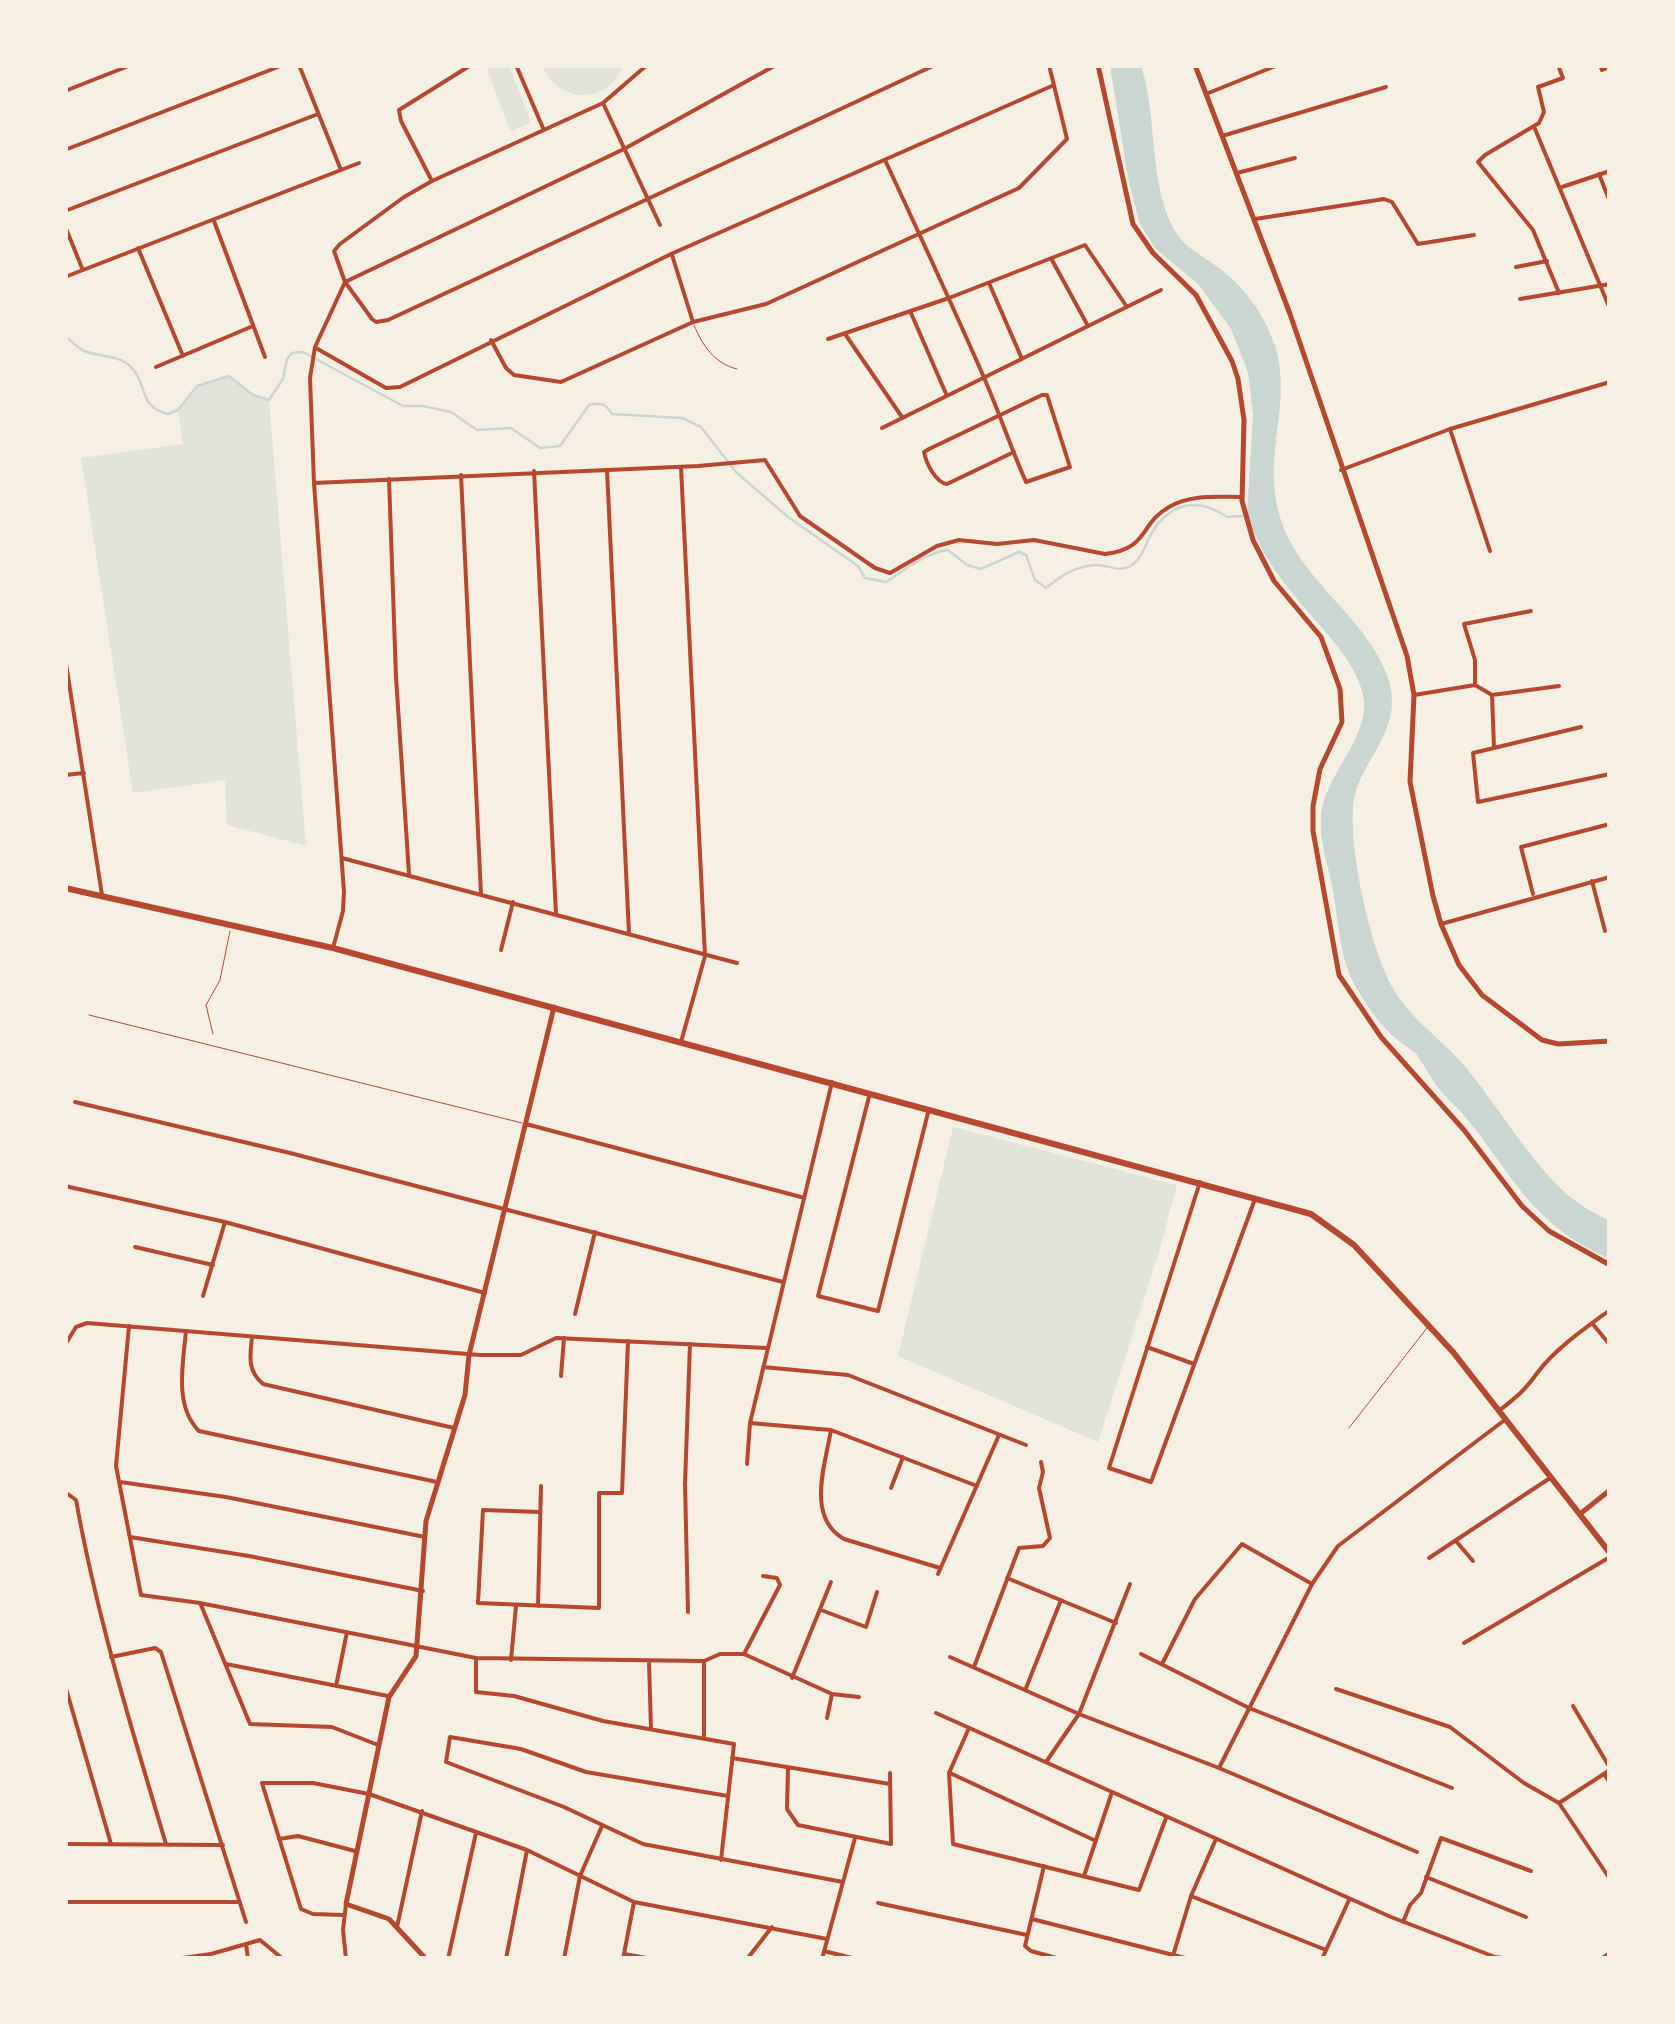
<!DOCTYPE html>
<html>
<head>
<meta charset="utf-8">
<style>
	body { margin:0 }
	#map { position:relative; width:1675px; height:2024px; overflow:hidden; background:#f6efe4; font-family:"Noto Sans",sans-serif }
	canvas { display:block }
	.frame { position:absolute; inset:0; border:68px solid #f6efe4; pointer-events:none }
</style>
</head>
<body>
<div id="map">
<canvas width="1675" height="2024"></canvas>
<div class="frame"></div>
</div>
<script>
const context = document.querySelector('canvas').getContext('2d');
context.lineJoin = 'round';
function fillPath(path, color) { context.fillStyle = color; context.fill(path, 'evenodd'); }
function trace(path, color, width, dash) { context.strokeStyle = color; context.lineWidth = width; context.lineCap = dash ? 'butt' : 'round'; context.setLineDash(dash || []); context.stroke(path); }
fillPath(new Path2D(`
	M509,65L531,123L510,131L486,66Z
	M542,65H623C609,106 557,104 542,65Z
	M229,376L253,395L269,400L306,846L227,825L225,780L133,793L81,458L183,444L178,410L197,386Z
	M953,1127L1177,1185L1160,1249L1098,1442L898,1356Z`), '#e2e4dc');
fillPath(new Path2D(`
	M1110,65H1139L1142,69C1158,120 1148,184 1175,231C1184,247 1201,255 1215,265C1244,286 1265,314 1276,349C1294,414 1253,469 1290,541C1316,591 1366,621 1387,675C1408,733 1355,761 1353,809C1350,855 1370,944 1391,985C1407,1016 1439,1037 1462,1063C1498,1104 1534,1171 1577,1202C1587,1210 1599,1215 1610,1221V1259C1529,1223 1514,1175 1462,1113C1455,1105 1447,1099 1441,1091C1431,1080 1425,1065 1416,1054C1410,1048 1403,1045 1398,1040C1381,1027 1366,1005 1356,987C1339,958 1339,923 1333,891C1329,867 1319,843 1321,817C1324,773 1375,735 1362,691C1353,658 1323,630 1302,605C1278,577 1259,550 1247,515L1253,416L1248,372L1231,329L1218,311L1198,284L1155,248L1140,224L1128,178Z`), '#c9d6d2');
trace(new Path2D(`
	M65,336C71,341 77,347 84,351C99,357 119,355 130,366C150,386 136,405 168,414L178,410L197,386L229,376L253,395L269,400L283,379L287,359L292,353L303,352L403,406H423L451,412L477,430L511,428L540,448L560,446L589,405C601,402 606,404 612,414L682,418L701,427L736,472L788,517L858,566L865,578L886,582C907,569 924,553 948,550L967,565L981,569L1019,552L1026,555L1035,580L1046,588C1061,576 1075,566 1095,565C1108,564 1119,574 1132,565C1141,559 1145,547 1149,538C1167,504 1195,495 1227,517L1242,516`), '#c9d6d2', 2.5);
trace(new Path2D(`
	M694,325C702,345 715,364 737,369
	M89,1015L522,1123
	M213,1034L206,1005L220,980L230,931
	M1349,1428L1427,1328`), '#b5482f', 1);
trace(new Path2D(`
	M299,65L341,170
	M516,65L543,128
	M647,65L603,103L432,181L404,197L340,244L334,251L345,282L372,319L376,322L388,320L935,65
	M1558,65L1563,78L1538,87L1544,112L1539,123L1485,155L1478,162L1533,230L1559,293
	M1600,65L1602,70L1610,67
	M65,91L131,65
	M1206,94L1278,65
	M603,103L660,225
	M1535,129L1610,309
	M1222,136L1386,87
	M65,150L283,65
	M885,160C918,231 951,302 982,373C998,409 1010,446 1026,482L1070,467L1047,395H1042L929,449L924,452C926,463 936,483 947,484L1014,452
	M1237,173L1295,158
	M1599,174L1610,202
	M432,181L401,121L399,110L471,65
	M1562,187L1610,171
	M65,211L318,114
	M1255,219L1384,199L1392,202L1418,244L1474,235
	M214,221L265,357
	M65,226L82,268
	M138,248L183,356
	M672,255L693,322
	M1052,260L1088,326
	M1516,267L1547,261
	M65,277L359,163
	M989,283L1022,359
	M1520,299L1610,284
	M911,313L947,396
	M845,334L902,417
	M828,339L949,298L1085,245L1127,307
	M491,340L506,368L514,375L561,382L693,322L766,304L1019,188L1067,139L1049,65
	M316,348L386,388L400,387L671,254L1054,85
	M156,367L253,326
	M882,428L1161,290
	M1450,429L1490,551
	M607,470L629,934
	M1341,470L1450,429L1610,382
	M534,471L556,914
	M461,475L481,894
	M389,479L396,677L409,874
	M314,483L698,466L765,460L800,516L875,568L890,573L937,546L959,540L997,544L1034,540L1105,554C1149,549 1139,524 1169,507C1190,494 1218,497 1241,497
	M65,657L102,895
	M1475,685V660L1464,624L1531,611
	M1414,695L1475,685L1492,695L1494,748
	M1492,695L1559,686
	M1581,727L1473,753L1478,802L1610,774
	M65,775L84,773
	M342,858L737,963
	M1592,881L1605,931
	M1533,894L1521,847L1610,824
	M1441,924L1610,877
	M333,948L343,911L344,892L314,483L310,378L315,347L345,282L624,149L776,65
	M501,950L513,902
	M681,1042L705,956L681,467
	M870,1093L818,1296L878,1311L929,1109
	M75,1102L290,1153L783,1282
	M526,1124L801,1197
	M1200,1182L1109,1468L1151,1482L1255,1199
	M65,1186L225,1222L485,1293
	M135,1247L213,1265
	M203,1296L225,1222
	M575,1314L595,1232
	M1592,1323L1610,1345
	M129,1326L116,1466L141,1595L200,1603L476,1658L704,1661L720,1654H744L832,1694L859,1697
	M186,1331C183,1364 174,1406 199,1431L437,1482
	M252,1337C250,1357 247,1370 263,1384L454,1428
	M65,1345L76,1327L87,1323L480,1355H521L556,1338L767,1348
	M1147,1347L1194,1364
	M763,1367L848,1375L1026,1445
	M561,1376L564,1338
	M1500,1410C1519,1395 1524,1391 1538,1372C1556,1348 1587,1327 1610,1310
	M750,1423L831,1430L977,1486
	M831,1430C825,1466 806,1517 844,1539L940,1568
	M747,1464L750,1423L832,1082
	M120,1482L226,1497L425,1537
	M891,1488L903,1457
	M65,1492L76,1500C97,1617 132,1730 166,1844
	M540,1512L483,1510L478,1603L599,1608V1493H622L628,1341
	M130,1537L249,1556L423,1591
	M1456,1541L1473,1561
	M1429,1558L1550,1478
	M938,1574L999,1435
	M1007,1578L1116,1623
	M201,1605L250,1724L332,1727L378,1745
	M538,1606L541,1486
	M821,1610L866,1627L877,1592
	M688,1612L685,1484L690,1344
	M1464,1643L1610,1557
	M744,1654L780,1585L777,1578L763,1576
	M1141,1654L1249,1708L1452,1788
	M111,1657L155,1648L161,1652L246,1922
	M950,1657L1079,1714L1219,1768L1417,1852
	M476,1658V1692L514,1696L603,1721L734,1744L721,1860
	M511,1660L516,1606
	M649,1661L651,1729
	M704,1661V1736
	M226,1664L388,1696
	M1162,1664L1195,1599L1242,1544L1312,1584
	M974,1667L1019,1548L1043,1546L1050,1538L1039,1488L1043,1472L1041,1462
	M792,1678L831,1582
	M65,1685L111,1844
	M336,1686L347,1632
	M1026,1688L1061,1600
	M1336,1689L1450,1727L1524,1783L1559,1803L1610,1879
	M1573,1706L1610,1768
	M936,1713L1391,1917L1495,1957L1509,1959
	M827,1718L832,1694
	M969,1728L949,1773L953,1844L1139,1890L1166,1818
	M732,1758L890,1784
	M1046,1762L1079,1714L1130,1584
	M788,1768L787,1809L798,1825L891,1844L890,1773
	M1219,1768L1312,1584L1338,1546L1506,1419
	M950,1773L1096,1841
	M1604,1774L1610,1783
	M728,1796L586,1772L521,1749L450,1737L446,1762L564,1807L643,1844L843,1882
	M1559,1803L1610,1770
	M279,1839L298,1836L355,1851
	M65,1844L223,1845
	M1044,1866L1025,1946L1031,1951L1060,1959
	M1084,1876L1112,1792
	M1426,1877L1526,1917
	M1191,1896L1326,1950
	M65,1902H240
	M878,1903L1027,1935
	M343,1915L313,1914L301,1909L262,1783H313L369,1794L527,1850L634,1902L827,1939
	M1032,1919L1189,1959
	M1403,1922L1410,1905L1421,1893L1441,1838L1531,1871
	M397,1927L422,1811
	M246,1944L248,1959
	M824,1951L856,1959
	M624,1954L652,1959
	M175,1959L211,1954L260,1940L283,1959
	M346,1959L343,1930L346,1904
	M448,1959L476,1833
	M506,1959L527,1850
	M564,1959L580,1876L602,1826
	M623,1959L634,1902
	M747,1959L772,1927
	M822,1959L855,1838
	M1172,1959L1191,1896L1216,1839
	M1322,1959L1349,1900
	M1601,1959L1610,1953`), '#b5482f', 4);
trace(new Path2D(`
	M1580,1514L1610,1490
	M426,1959L389,1919L346,1904L389,1697L416,1656L426,1521L465,1395L469,1355L554,1007`), '#b5482f', 5);
trace(new Path2D(`
	M1098,65L1133,224L1153,253L1196,295L1232,361L1238,379L1244,420L1242,501L1253,540L1274,581L1321,637L1340,689L1342,722L1320,769L1313,806V831L1339,975L1381,1037L1464,1130L1522,1206L1549,1231L1610,1265
	M1195,65L1290,314L1407,656L1414,695L1410,782L1433,896L1441,924L1459,965L1482,995L1542,1040L1558,1044L1610,1041`), '#b5482f', 5);
trace(new Path2D(`
	M65,888L333,948L1311,1214L1354,1245L1453,1352L1610,1553`), '#b5482f', 6);
</script>
</body>
</html>
